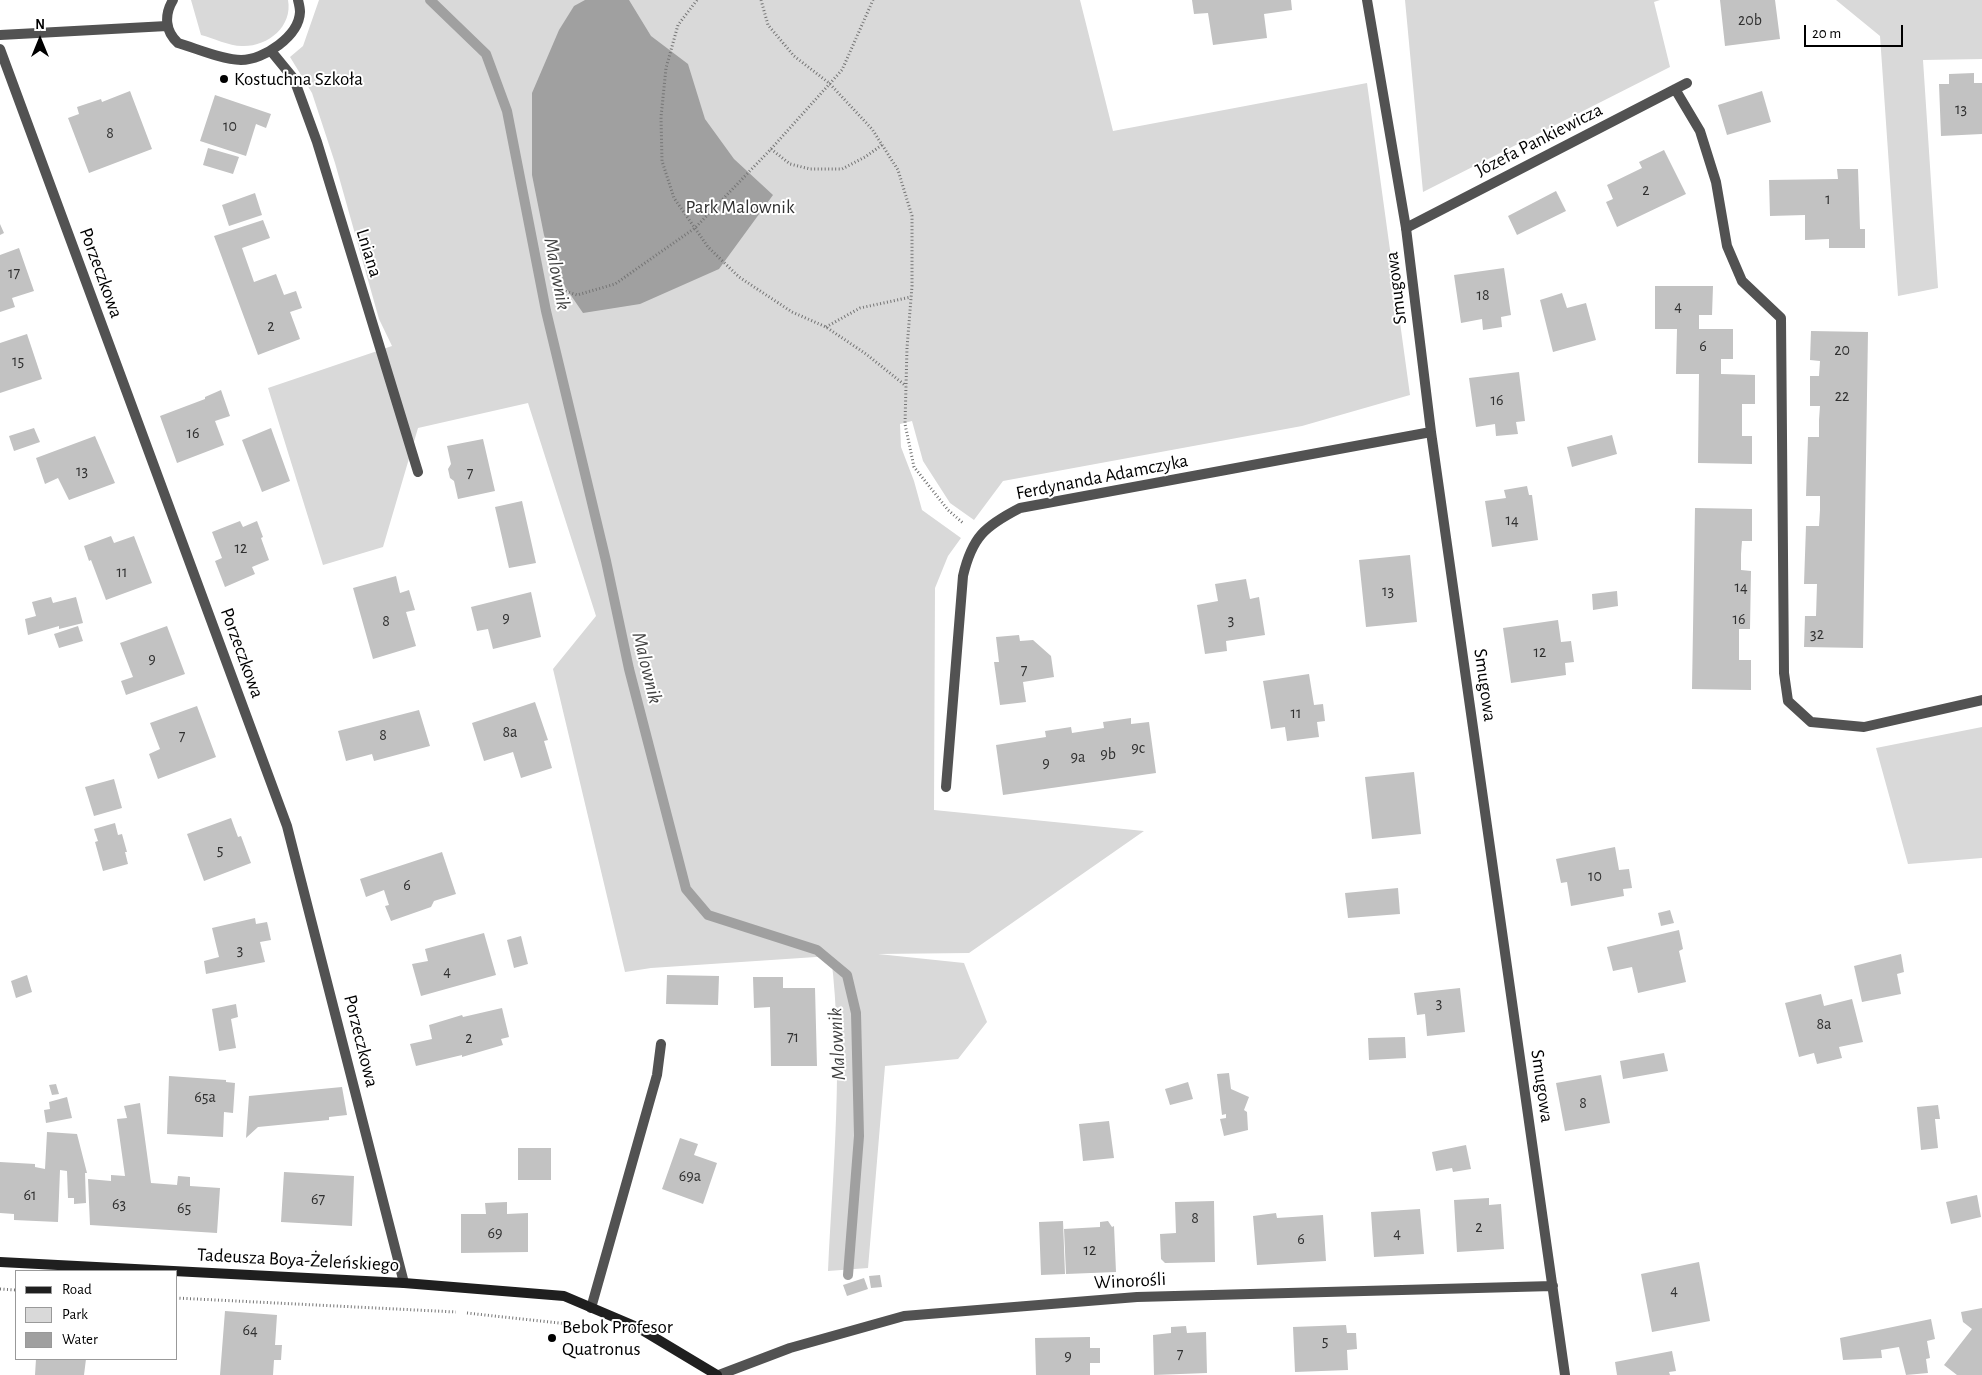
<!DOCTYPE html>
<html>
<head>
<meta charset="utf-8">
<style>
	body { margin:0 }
	#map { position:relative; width:1982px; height:1375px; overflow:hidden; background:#fff; font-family:"Alegreya Sans",sans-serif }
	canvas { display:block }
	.legend { position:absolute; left:15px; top:1270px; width:162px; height:90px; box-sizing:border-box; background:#fff; border:1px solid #999; margin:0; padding:6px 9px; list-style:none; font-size:15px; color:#000 }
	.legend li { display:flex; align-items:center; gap:10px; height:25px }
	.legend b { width:25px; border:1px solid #999 }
	.north { position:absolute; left:15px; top:15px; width:50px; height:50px; -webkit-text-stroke:4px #fff; paint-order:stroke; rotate:0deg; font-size:14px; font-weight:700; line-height:20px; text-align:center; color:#000 }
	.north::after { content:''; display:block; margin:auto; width:18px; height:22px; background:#000; clip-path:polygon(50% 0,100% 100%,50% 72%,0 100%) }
	.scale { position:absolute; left:1804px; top:25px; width:99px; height:22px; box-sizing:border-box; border:2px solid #000; border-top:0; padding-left:6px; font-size:15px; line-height:18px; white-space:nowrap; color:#000; -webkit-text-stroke:4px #fff; paint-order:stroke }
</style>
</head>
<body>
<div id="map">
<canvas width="1982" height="1375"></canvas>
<ul class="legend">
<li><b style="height:6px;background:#1f1f1f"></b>Road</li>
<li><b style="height:14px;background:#d9d9d9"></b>Park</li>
<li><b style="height:14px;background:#a0a0a0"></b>Water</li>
</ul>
<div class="north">N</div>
<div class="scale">20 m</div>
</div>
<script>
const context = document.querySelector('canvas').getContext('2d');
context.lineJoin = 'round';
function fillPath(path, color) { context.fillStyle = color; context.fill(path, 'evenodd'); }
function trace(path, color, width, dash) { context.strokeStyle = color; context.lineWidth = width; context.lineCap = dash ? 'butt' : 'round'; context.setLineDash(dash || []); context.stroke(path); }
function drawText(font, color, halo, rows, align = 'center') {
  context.font = font + ' "Alegreya Sans",sans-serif'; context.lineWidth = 4; context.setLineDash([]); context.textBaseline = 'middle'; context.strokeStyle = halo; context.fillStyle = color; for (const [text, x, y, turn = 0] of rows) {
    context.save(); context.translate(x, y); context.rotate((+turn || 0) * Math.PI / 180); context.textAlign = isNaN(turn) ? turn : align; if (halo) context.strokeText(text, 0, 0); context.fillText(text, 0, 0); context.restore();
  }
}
fillPath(new Path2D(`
	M191,0H288C293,27 267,47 242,46C229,46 213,38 201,35Z
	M319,0H1080L1113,131L1367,83L1410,395L1302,426L1003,481L974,520L950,503L923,461L912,421L900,424L901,447L914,481L922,510L961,538L948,556L935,588L934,810L1144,831L969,953L878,954L964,963L987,1022L958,1059L885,1066L868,1268L828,1271C833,1167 844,1060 831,956L651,968L625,972L553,669L596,616L528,403L418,428L383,547L323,565L268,388L392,346L379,319L335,163L312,93L290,57L303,46Z
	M1405,0H1660L1654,2L1670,67L1423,192Z
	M1836,0H1982V59L1923,60L1938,288L1898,296L1880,36Z
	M1982,727V858L1908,864L1876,748Z`), '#d9d9d9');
fillPath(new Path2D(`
	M585,0H629L651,36L688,64L705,119L734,159L773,195L719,269L640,304L583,313L557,275L544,235L532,175V93L559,30L574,6Z`), '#a0a0a0');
trace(new Path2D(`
	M430,0L486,54L507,111L546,311L606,561L629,669L686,889L708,915L817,950L847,975L856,1013L859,1136L848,1275`), '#a0a0a0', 10);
fillPath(new Path2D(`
	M1192,0H1291L1292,10L1264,14L1267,38L1213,45L1208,13L1194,14Z
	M1720,0H1775L1780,39L1725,46Z
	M1974,73V83H1982V134L1941,136L1939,84H1949V74Z
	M130,91L152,149L89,173L68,118L79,114L77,107L101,99L102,102Z
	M1762,91L1771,122L1727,135L1718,105Z
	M215,95L271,114L266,128L256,124L246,156L200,141Z
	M208,148L239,157L233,174L203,165Z
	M1664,150L1686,194L1617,227L1606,202L1613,199L1607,185L1642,168L1639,162Z
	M1837,169H1858L1860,229H1865V248H1829V239L1805,240V215L1770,216L1769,180L1838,179Z
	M1556,191L1566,211L1517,235L1508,216Z
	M255,193L262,215L229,226L222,205Z
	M263,220L270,238L242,248L254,282L276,274L284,295L296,291L302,308L290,312L300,339L258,355L214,236Z
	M0,224L4,233L0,235Z
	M19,248L34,291L12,298L15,307L0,312V255Z
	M1504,268L1511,315L1501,317L1502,327L1483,330L1482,319L1461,323L1454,275Z
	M1655,286H1713L1712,315H1699V329H1733V359H1721V374L1755,375V404H1742V436H1752V464L1698,463L1699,374H1676L1677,329H1655Z
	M1562,293L1567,308L1586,303L1596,340L1553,352L1540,300Z
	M1811,331L1868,332L1863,648L1804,647L1805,616H1816L1817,584H1804L1806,526H1819L1820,510V496H1806L1808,437H1819V420L1820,406H1810V376H1819L1820,361L1810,360Z
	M27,334L42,379L0,393V343Z
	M1519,372L1525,421L1516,422L1518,434L1496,436L1495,424L1476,427L1469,378Z
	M221,390L230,416L215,421L224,445L177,463L160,416L205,399V397Z
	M34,428L40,442L14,451L9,436Z
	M271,428L290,481L262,492L242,440Z
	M1612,435L1617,454L1572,467L1567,447Z
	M95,436L115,483L69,500L58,478L45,484L36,458Z
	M483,439L495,491L458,499L454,481L450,478L448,469L451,464L447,446Z
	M1527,486L1529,495H1532L1538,540L1492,547L1485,501L1506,498L1504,490Z
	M522,501L536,563L509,568L495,507Z
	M1695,508L1752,509V541H1742L1741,554V570L1751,571L1750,629H1739V660H1751V690L1692,689Z
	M240,521L243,527L257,521L263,537L261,538L269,560L252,567L255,574L225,587L215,561L222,558L212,532Z
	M111,536L114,543L134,536L152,583L106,600L91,560L89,561L84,546Z
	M1410,555L1417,622L1366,627L1359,560Z
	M396,576L400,593L409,590L415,610L406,612L416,646L373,659L353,588Z
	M1246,579L1250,599L1259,597L1265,635L1226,641L1227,651L1205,654L1197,605L1218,601L1215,584Z
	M1617,591L1618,606L1593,610L1592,594Z
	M531,592L541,637L493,649L488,629L477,631L471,607Z
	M51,597L53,603L76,597L83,623L59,629V626L28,635L25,619L36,616L32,602Z
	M1558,620L1561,642L1571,641L1574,662L1565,663L1566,675L1511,683L1503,628Z
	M78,626L83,641L59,648L54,634Z
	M167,626L185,674L126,695L121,681L133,677L120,643Z
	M1019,635L1020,641L1033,640L1051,656L1054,677L1023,682L1026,702L1000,705L994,662H999L996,637Z
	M1309,674L1314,705L1323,704L1325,721L1317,722L1319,737L1287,741L1285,727L1271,729L1263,681Z
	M535,702L548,740L544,741L552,768L521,778L513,752L484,761L472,723Z
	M197,706L216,757L158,779L149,754L160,749L150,723Z
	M419,710L430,746L374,761L372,754L346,761L338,731Z
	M1131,718V724L1149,722L1156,773L1003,795L996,745L1046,737L1045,731L1071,727L1072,733L1104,728L1103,722Z
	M1414,772L1421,834L1372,839L1365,777Z
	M114,779L122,808L94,816L85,787Z
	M231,818L238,837L241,836L251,863L204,881L187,834Z
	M115,823L118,835L122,834L127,852H125L128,864L103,871L95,842L98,841L94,829Z
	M1615,847L1619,870L1629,869L1632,888L1623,889L1624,896L1571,906L1567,882L1561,883L1556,859Z
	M442,852L456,894L434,901L431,907L391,921L385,906L389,905L384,890L366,897L360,879Z
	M1398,888L1400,914L1348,918L1345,893Z
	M1670,910L1674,923L1661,926L1658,913Z
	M255,918L256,924L267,922L268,926L271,940L260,942L265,962L206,974L204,961L219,957L212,928Z
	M1679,930L1683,949L1679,951L1686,982L1638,993L1632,967L1613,971L1607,947Z
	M484,933L496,975L421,996L412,964L428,961L425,949Z
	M521,936L528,964L514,968L507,940Z
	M1901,954L1904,972L1897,974L1901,994L1862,1002L1854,966Z
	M27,975L32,992L16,998L11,981Z
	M667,975L719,976L718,1005L666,1004Z
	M753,977H783V988H815L817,1066H771L770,1007L754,1008Z
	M1460,988L1465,1032L1427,1036L1425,1014L1417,1015L1414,993Z
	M1821,994L1824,1006L1852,999L1863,1042L1839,1047L1842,1058L1817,1064L1814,1053L1799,1057L1785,1003Z
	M236,1004L238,1017L231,1019L236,1048L219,1051L212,1009Z
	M502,1008L509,1037L501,1039L503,1045L462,1057V1055L416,1066L410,1044L432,1039L429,1025L462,1015L463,1017Z
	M1405,1037L1406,1058L1369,1060L1368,1038Z
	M1664,1053L1668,1071L1623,1079L1620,1061Z
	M1229,1073L1231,1089L1249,1097L1244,1110L1247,1112L1248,1130L1224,1136L1220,1119L1226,1118V1114L1222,1115L1217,1074Z
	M1601,1075L1610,1123L1565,1131L1556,1083Z
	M169,1076L226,1080V1082L235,1083L233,1113L224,1112L223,1137L167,1134Z
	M1188,1082L1193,1099L1170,1105L1165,1089Z
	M56,1084L59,1094L52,1095L49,1085Z
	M342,1087L347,1115L329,1117V1120L258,1127L246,1138L249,1096Z
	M67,1097L72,1118L46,1123L44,1110L50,1109L49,1102Z
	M140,1103L151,1183L177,1185L178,1176L190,1177V1186L220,1188L217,1233L90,1225L88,1179L111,1181V1175L125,1176L117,1119L127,1118L124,1106Z
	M1938,1105L1940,1119H1935L1938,1148L1921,1150L1917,1107Z
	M1109,1121L1114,1158L1083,1161L1079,1124Z
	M47,1132L77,1134L87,1173H85L86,1203L74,1204V1198H68L67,1171L60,1170L58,1222L14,1220V1214L0,1213V1162L35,1164V1167L45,1169Z
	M680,1138L698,1144L694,1155L717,1163L703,1204L662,1189Z
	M1466,1145L1471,1169L1453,1172L1452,1168L1436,1171L1432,1152Z
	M518,1148H551V1180H518Z
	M284,1172L354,1176L352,1226L281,1222Z
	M1977,1195L1981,1217L1951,1224L1946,1202Z
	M1489,1198V1205L1501,1204L1504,1249L1457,1252L1454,1200Z
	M1214,1201L1215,1262L1165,1263L1161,1259L1160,1234L1176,1233L1175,1202Z
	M507,1202V1214L528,1213V1252L461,1253V1214H486L485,1203Z
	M1420,1209L1424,1254L1374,1257L1371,1212Z
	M1276,1213L1277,1218L1323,1215L1326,1261L1257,1265L1253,1216Z
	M1063,1221L1065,1274L1041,1275L1039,1222Z
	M1108,1221L1112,1227L1114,1226L1116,1272L1066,1274L1064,1229L1100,1227V1222Z
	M1699,1262L1710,1321L1652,1332L1641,1274Z
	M880,1275L882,1287L871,1288L869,1276Z
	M864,1278L868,1289L847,1296L843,1285Z
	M1982,1308V1375H1957L1944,1365L1972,1329L1963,1322L1961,1312Z
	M225,1311L277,1315L275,1345H282L281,1360H274L273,1375H220Z
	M1931,1319L1935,1339L1927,1341L1930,1358L1926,1359L1928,1373L1906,1375L1899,1347L1881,1350L1882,1358L1843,1360L1840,1338Z
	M1346,1325L1347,1333H1356L1357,1349L1347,1350L1348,1370L1295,1372L1293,1327Z
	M1186,1326L1187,1333L1206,1332L1207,1373L1154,1375L1153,1335L1171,1333V1327Z
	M1090,1337V1348H1100V1363H1090V1375H1036L1035,1338Z
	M1672,1351L1676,1371L1669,1372L1670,1375H1617L1615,1362Z
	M36,1359H86L84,1375H35Z`), '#c2c2c2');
trace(new Path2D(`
	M697,0L678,25L666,68L661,117L662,161L674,198L708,247L739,277L792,312L826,327L866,354L906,386
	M761,0L768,25L794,56L829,83L872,129L898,170L912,216V286L907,348L905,424L914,467L948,510L963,523
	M248,82L259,86
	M771,149L790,164L810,169H842L865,157L882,145
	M559,289L577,295L615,284L695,228L771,149L842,70L873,0
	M826,327L860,308L911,297
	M0,1289L16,1290
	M176,1298L456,1312
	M467,1313L568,1324`), '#747474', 3, [1, 2.5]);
trace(new Path2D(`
	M1675,89L1700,131L1716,182L1727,246L1742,281L1781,318L1784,673L1788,701L1811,722L1864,727L1982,700
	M1406,228L1687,83
	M591,1308L657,1075L661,1044`), '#525252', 10);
trace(new Path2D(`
	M173,0C164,15 165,31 178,43C198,49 220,59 241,60C264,60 299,36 300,12C300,8 299,4 298,0
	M1367,0L1406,228L1431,432L1565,1375
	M0,35L167,26
	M0,49L287,826L404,1283
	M271,51L294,79L317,142L418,472
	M946,787L963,576C972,537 985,526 1020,508L1431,432
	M719,1375L790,1348L904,1316L1137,1297L1553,1286`), '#525252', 10);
trace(new Path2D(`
	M0,1262L404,1283L564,1296L637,1327L717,1375`), '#1f1f1f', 10);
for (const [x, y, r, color] of [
	[224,79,5,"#000"],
	[552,1338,5,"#000"]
]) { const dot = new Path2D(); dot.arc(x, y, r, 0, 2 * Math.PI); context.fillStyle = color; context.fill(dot); trace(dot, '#fff', 2); }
drawText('16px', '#303030', null, [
	["20b",1750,20],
	["13",1961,109],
	["10",230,126],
	["8",110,133],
	["2",1646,190],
	["1",1828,199],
	["17",14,273],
	["18",1483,295],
	["4",1678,306],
	["2",271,326],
	["6",1703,346],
	["20",1842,350],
	["15",18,361],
	["22",1842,396],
	["16",1497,400],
	["16",193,433],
	["13",82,471],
	["7",470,473],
	["14",1512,520],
	["12",241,548],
	["11",122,572],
	["14",1741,587],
	["13",1388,591],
	["9",506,618],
	["16",1739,619],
	["3",1231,620],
	["8",386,621],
	["32",1817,634],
	["12",1540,652],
	["9",152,659],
	["7",1024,670],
	["11",1296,713],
	["8a",510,732],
	["8",383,735],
	["7",182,736],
	["9c",1138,748],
	["9b",1108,754],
	["9a",1078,757],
	["9",1046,763],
	["5",220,850],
	["10",1595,876],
	["6",407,885],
	["3",240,950],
	["4",447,971],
	["3",1439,1003],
	["8a",1824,1024],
	["71",793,1037],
	["2",469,1038],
	["65a",205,1097],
	["8",1583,1103],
	["69a",690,1176],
	["61",30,1195],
	["67",318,1199],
	["63",119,1204],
	["65",184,1208],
	["8",1195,1218],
	["2",1479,1227],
	["69",495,1233],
	["4",1397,1233],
	["6",1301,1239],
	["12",1090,1250],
	["4",1674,1290],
	["64",250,1330],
	["5",1325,1341],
	["7",1180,1354],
	["9",1068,1356]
]);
drawText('19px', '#000', '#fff', [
	["Kostuchna Szkoła",234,79],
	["Bebok Profesor",562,1327],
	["Quatronus",562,1349]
], 'left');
drawText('19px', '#000', '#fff', [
	["Józefa Pankiewicza",1539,140,-27],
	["Lniana",369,253,73],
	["Porzeczkowa",101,273,70],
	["Smugowa",1396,288,-97],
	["Ferdynanda Adamczyka",1102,477,-11],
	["Porzeczkowa",242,653,70],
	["Smugowa",1485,685,82],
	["Porzeczkowa",361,1041,76],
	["Smugowa",1542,1086,82],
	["Tadeusza Boya-Żeleńskiego",298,1260,3],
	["Winorośli",1130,1281,-3]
]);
drawText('19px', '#303030', '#fff', [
	["Park Malownik",740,207]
]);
drawText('italic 20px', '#414141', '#fff', [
	["Malownik",557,274,79],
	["Malownik",647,668,76],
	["Malownik",837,1044,-93]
]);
</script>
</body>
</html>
